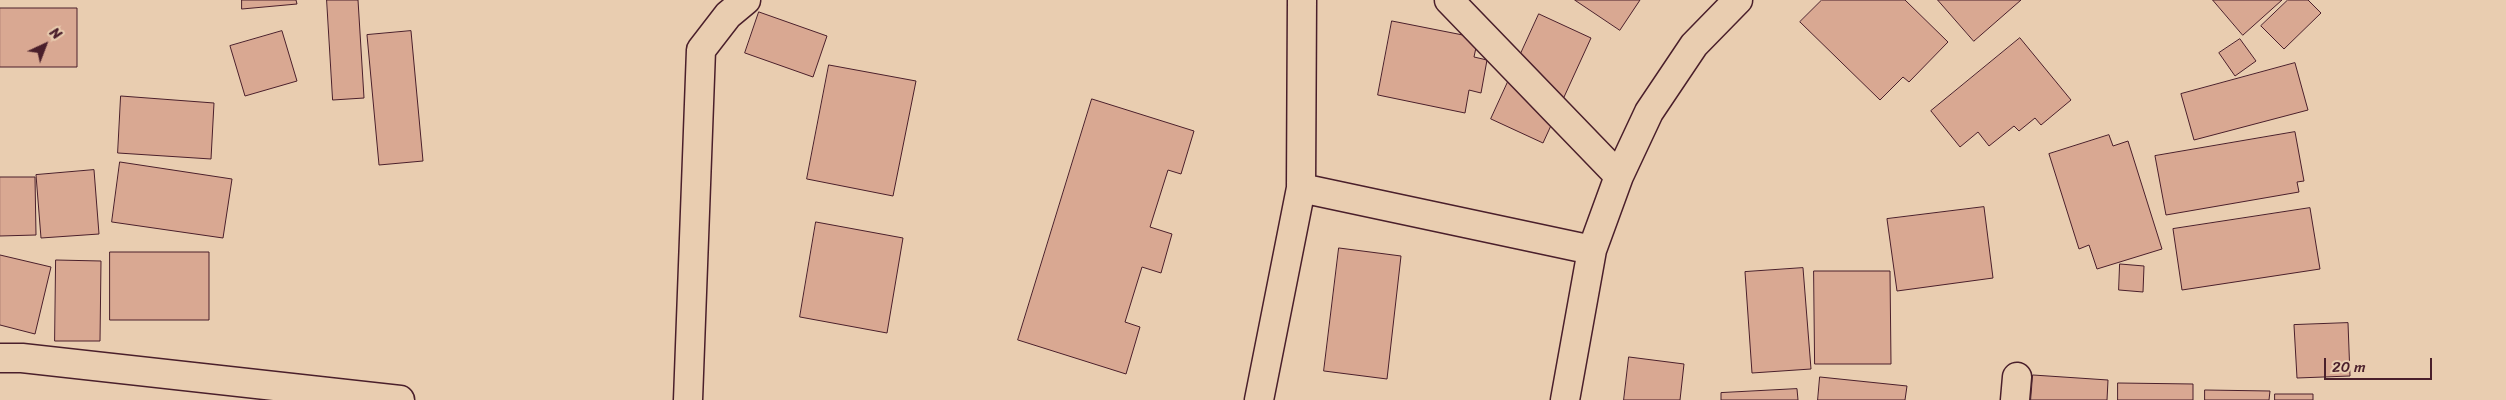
<!DOCTYPE html>
<html>
<head>
<meta charset="utf-8">
<style>
	body { margin:0 }
	#map { position:relative; width:2506px; height:400px; overflow:hidden; background:#e9cdb0; font-family:Sriracha,sans-serif }
	canvas { display:block }
	.north { position:absolute; left:20px; top:20px; width:50px; height:50px; -webkit-text-stroke:4px #e9cdb0; paint-order:stroke; rotate:43deg; font-size:14px; font-weight:700; line-height:20px; text-align:center; color:#4a1f2b }
	.north::after { content:''; display:block; margin:auto; width:18px; height:22px; background:#4a1f2b; clip-path:polygon(50% 0,100% 100%,50% 72%,0 100%) }
	.scale { position:absolute; left:2324px; top:358px; width:108px; height:22px; box-sizing:border-box; border:2px solid #4a1f2b; border-top:0; padding-left:6px; font-size:15px; line-height:18px; white-space:nowrap; color:#4a1f2b; -webkit-text-stroke:4px #e9cdb0; paint-order:stroke }
</style>
</head>
<body>
<div id="map">
<canvas width="2506" height="400"></canvas>
<div class="north">N</div>
<div class="scale">20 m</div>
</div>
<script>
const context = document.querySelector('canvas').getContext('2d');
context.lineJoin = 'round';
function fillPath(path, color) { context.fillStyle = color; context.fill(path, 'evenodd'); }
function trace(path, color, width, dash) { context.strokeStyle = color; context.lineWidth = width; context.lineCap = dash ? 'butt' : 'round'; context.setLineDash(dash || []); context.stroke(path); }
const building = new Path2D(`
	M242,0H296L297,4L242,9Z
	M327,0H358L364,98L333,100Z
	M1575,0H1640L1620,30Z
	M1822,0H1905L1948,42L1909,82L1903,77L1880,100L1800,22Z
	M1938,0H2021L1974,41Z
	M2213,0H2282L2243,35Z
	M2288,0H2308L2321,13L2284,49L2261,26Z
	M0,8H77V67H0Z
	M759,12L827,36L813,77L745,53Z
	M1539,14L1591,38L1543,143L1491,119Z
	M1392,21L1478,38L1474,57L1487,60L1481,93L1469,90L1465,113L1378,95Z
	M282,31L297,81L245,96L230,46Z
	M411,31L423,161L379,165L367,35Z
	M2020,38L2071,100L2041,125L2035,118L2019,131L2014,126L1989,146L1978,132L1960,147L1931,111Z
	M2240,39L2256,61L2235,76L2219,53Z
	M2295,63L2308,110L2194,140L2181,94Z
	M829,65L916,81L893,196L807,179Z
	M121,96L214,103L211,159L118,153Z
	M1092,99L1194,131L1181,174L1168,170L1150,227L1172,234L1161,273L1142,267L1125,322L1140,327L1126,374L1018,340Z
	M2295,132L2304,181L2297,182L2299,192L2166,215L2155,156Z
	M2109,135L2113,146L2128,141L2162,249L2097,269L2089,245L2079,249L2049,154Z
	M120,162L232,179L223,238L112,222Z
	M94,170L99,234L41,238L36,175Z
	M0,177H35L36,235L0,236Z
	M1984,207L1993,278L1897,291L1887,219Z
	M2310,208L2320,269L2182,290L2173,229Z
	M816,222L903,238L887,333L800,317Z
	M1339,248L1401,256L1387,379L1324,371Z
	M110,252H209V320H110Z
	M0,255L51,267L35,334L0,325Z
	M56,260L101,261L100,341H55Z
	M2120,264L2144,266L2143,292L2119,290Z
	M1803,268L1811,369L1752,373L1745,272Z
	M1814,271H1890L1891,364H1815Z
	M2348,323L2350,376L2297,378L2294,325Z
	M1629,357L1684,364L1680,400H1624Z
	M2033,375L2108,380L2107,400H2031Z
	M1820,377L1907,386L1905,400H1818Z
	M2118,383L2193,384V400H2118Z
	M1797,389L1798,400H1721V393Z
	M2205,390L2270,391L2269,400H2205Z
	M2275,394H2313V400H2275Z`);
fillPath(building, '#d9a892');
trace(building, '#4a1f2b', 1);
const street = new Path2D(`
	M1449,0L1619,176
	M1301,188L1592,250
	M0,358H22L400,400
	M688,400L701,50L728,15L746,0
	M1259,400L1301,188L1302,0
	M1565,400L1592,250L1619,176L1649,112L1694,45L1738,0
	M2015,400L2017,377`);
trace(street, '#4a1f2b', 31);
trace(street, '#e9cdb0', 28);
</script>
</body>
</html>
